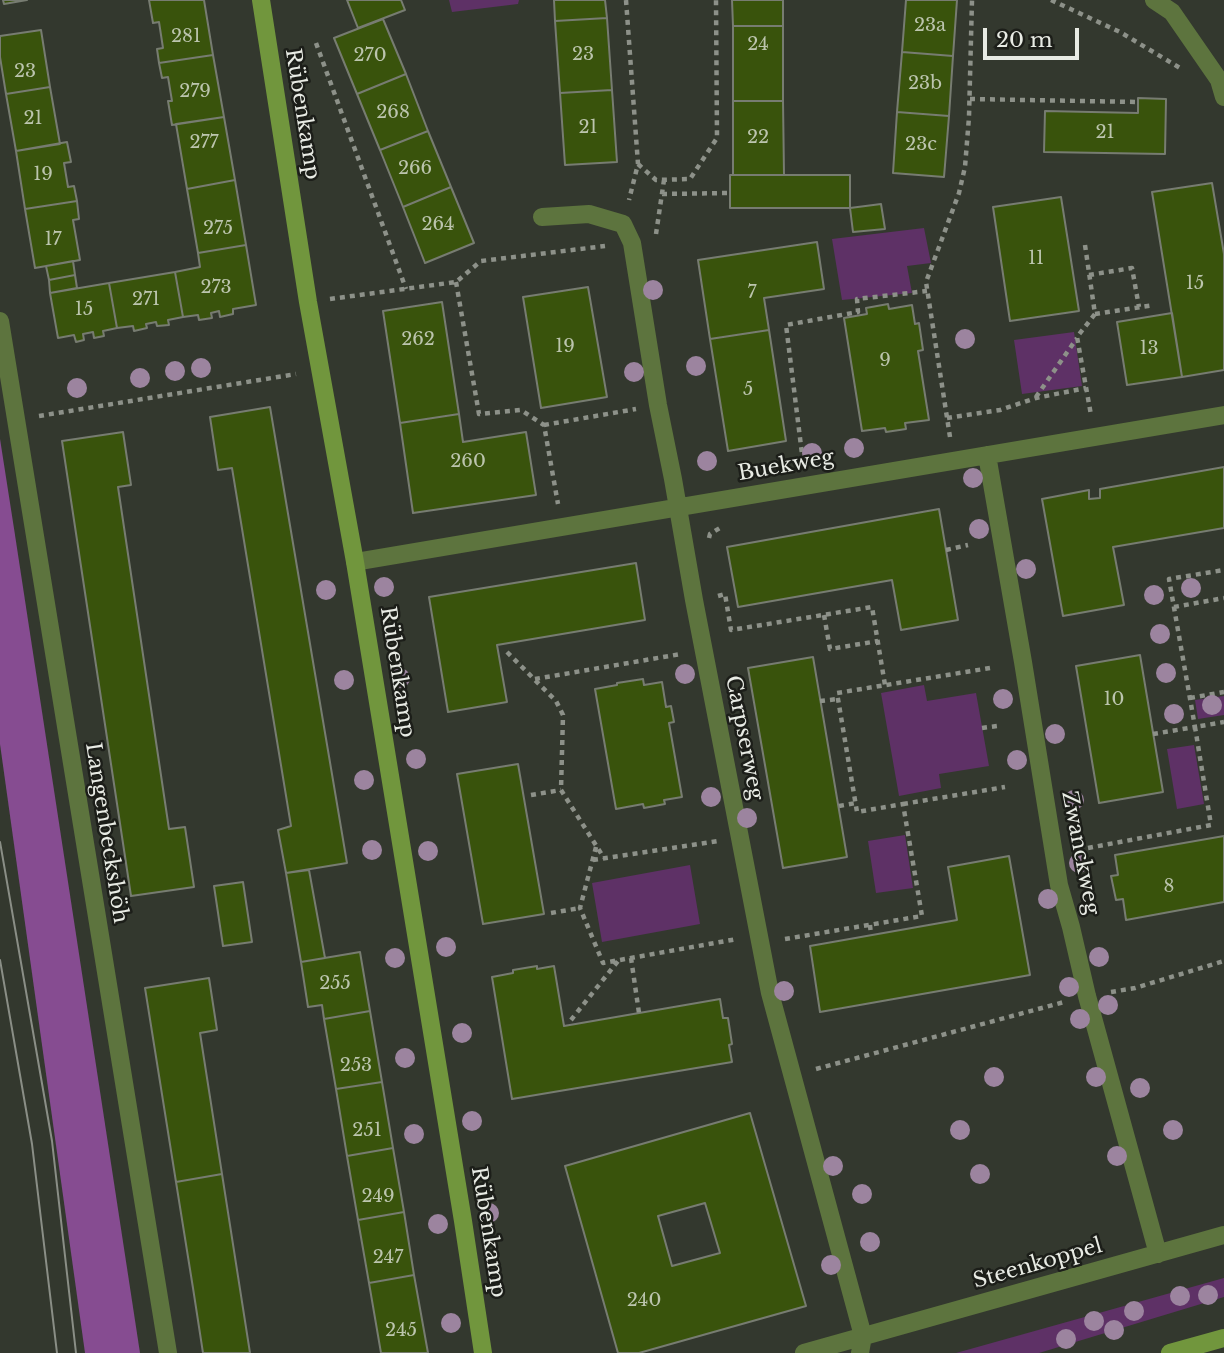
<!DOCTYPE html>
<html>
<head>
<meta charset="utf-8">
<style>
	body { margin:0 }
	#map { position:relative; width:1224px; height:1353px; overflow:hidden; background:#33382e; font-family:"Libre Baskerville",serif }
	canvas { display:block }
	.scale { position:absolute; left:983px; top:28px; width:96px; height:32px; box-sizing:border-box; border:4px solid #e8ebe4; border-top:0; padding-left:9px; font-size:21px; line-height:24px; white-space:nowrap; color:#e8ebe4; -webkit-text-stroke:5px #1c1e19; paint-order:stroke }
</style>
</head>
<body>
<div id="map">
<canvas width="1224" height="1353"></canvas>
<div class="scale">20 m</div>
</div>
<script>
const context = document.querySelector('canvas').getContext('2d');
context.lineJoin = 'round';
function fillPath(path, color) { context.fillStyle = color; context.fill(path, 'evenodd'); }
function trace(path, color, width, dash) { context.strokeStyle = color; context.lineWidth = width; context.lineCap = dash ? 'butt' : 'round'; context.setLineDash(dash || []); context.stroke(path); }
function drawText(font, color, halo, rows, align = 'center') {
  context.font = font + ' "Libre Baskerville",serif'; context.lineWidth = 5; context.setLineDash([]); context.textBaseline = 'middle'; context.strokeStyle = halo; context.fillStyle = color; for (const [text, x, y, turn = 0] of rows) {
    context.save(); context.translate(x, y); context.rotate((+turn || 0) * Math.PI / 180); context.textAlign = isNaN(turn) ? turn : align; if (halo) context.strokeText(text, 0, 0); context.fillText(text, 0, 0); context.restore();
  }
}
fillPath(new Path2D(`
	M449,0H519L518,4L452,12Z
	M924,228L931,263L907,266L912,293L842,300L832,239Z
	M1074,332L1082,386L1022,394L1014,340Z
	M924,685L927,701L976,693L989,766L939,774L941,788L899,796L881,693Z
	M1224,696V715L1198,719L1195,700Z
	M1194,745L1204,804L1177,809L1167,749Z
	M905,835L913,888L876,893L868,841Z
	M690,865L700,924L602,942L592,883Z
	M1224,1278V1297L1039,1353H956Z`), '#5e3166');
fillPath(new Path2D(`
	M0,439L15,535L140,1353H85L0,744Z`), '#864c91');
const building = new Path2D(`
	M3,0H27L4,4Z
	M149,0H204L213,55L159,63L157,49L163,48L159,22L153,23Z
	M347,0H401L405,10L358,28Z
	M554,0H605L607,18L555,21Z
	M732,0H783V26H733Z
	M906,0H957L953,56L902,52Z
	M607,18L612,90L560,93L555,21Z
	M383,19L406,74L357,94L334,38Z
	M733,26H783V101H733Z
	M41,30L50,87L6,94L0,57V36Z
	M902,52L953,56L949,116L897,112Z
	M213,55L224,117L172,125L168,101H172L168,77L162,78L159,63Z
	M406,74L428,131L380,150L357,94Z
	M50,87L60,144L16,151L6,94Z
	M612,90L617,162L565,165L560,93Z
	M1138,98L1166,99L1165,154L1044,152L1045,111L1138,113Z
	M733,101H783L784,175H733Z
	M897,112L949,116L944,177L893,173Z
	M224,117L235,180L187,189L176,124Z
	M428,131L451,187L403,207L380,150Z
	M67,142L71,162L64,163L68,187L74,186L77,201L25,209L16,151Z
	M730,175H850V208H730Z
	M235,180L246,245L198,253L187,189Z
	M1212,183L1224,254V370L1182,377L1152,192Z
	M451,187L474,243L425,263L403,207Z
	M1061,197L1079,311L1010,321L993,207Z
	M77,201L79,219L73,220L80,260L35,268L25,209Z
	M881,204L885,229L853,232L850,208Z
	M817,242L824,289L764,298L769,330L710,339L698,260Z
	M246,245L256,305L233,309V314L220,317L219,311L211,313L212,318L199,320L198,315L183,317L175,272L200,267L198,253Z
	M73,261L75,275L49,280L46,266Z
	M175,272L183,317L168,320L169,325L157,326L156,322L146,324L147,328L134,331L133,326L117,328L109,283Z
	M75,275L77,288L50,293L49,280Z
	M109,283L117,328L103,331L104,336L94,338L93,332L83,334L84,340L76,342L74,335L58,338L50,293Z
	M588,287L607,397L541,408L523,297Z
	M442,302L459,414L400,423L383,311Z
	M888,304L889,309L912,305L915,324L919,323L923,350L918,351L929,420L905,423L906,429L886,432L885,428L862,431L844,318L867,314L866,308Z
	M1172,313L1182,377L1127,385L1117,322Z
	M769,330L786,441L728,451L710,339Z
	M270,407L347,863L286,873L278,830L291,826L232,468L218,470L210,417Z
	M459,414L463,442L526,432L536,495L413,513L400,423Z
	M123,432L131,485L118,487L169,829L185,827L194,887L131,896L62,441Z
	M1224,467V528L1113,547L1124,605L1063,616L1042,499L1089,490V499L1100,498V489Z
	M939,509L958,620L901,630L892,580L738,607L727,547Z
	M636,563L645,620L497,645L507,702L448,712L429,597Z
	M1140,655L1163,792L1099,803L1076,666Z
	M813,657L847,857L783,868L748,668Z
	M643,679L644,685L662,682L666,707L671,706L674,722L669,723L682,797L664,800L665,804L644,808L643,804L616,809L595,689L617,685V683Z
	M518,764L544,914L483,924L457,774Z
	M1224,836V902L1126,920L1123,899L1116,900L1111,876L1118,875L1115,855Z
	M1009,856L1030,975L820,1012L810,946L957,920L948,867Z
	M309,870L325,958L301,962L286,873Z
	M243,882L252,942L223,946L214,886Z
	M360,952L370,1011L324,1019L322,1005L308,1007L301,962Z
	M537,966V969L554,966L564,1026L720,999L723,1018H728L732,1044L729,1045L732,1062L512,1099L492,977L513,973V970Z
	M209,978L217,1030L200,1033L222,1174L176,1182L145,988Z
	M370,1011L382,1082L336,1089L324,1019Z
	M382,1082L393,1148L347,1156L336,1089Z
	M750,1113L806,1306L639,1353H618L565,1166ZM705,1203L720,1253L672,1266L658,1216Z
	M393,1148L404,1212L358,1220L347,1156Z
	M222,1174L250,1353H203L193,1288L176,1182Z
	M404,1212L414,1275L369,1283L358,1220Z
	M414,1275L428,1353H381L369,1283Z`);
fillPath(building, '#39530c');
trace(building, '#777c71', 2);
trace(new Path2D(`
	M626,0L638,164L629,200
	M1051,0L1120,32L1180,68
	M316,43L406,289
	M970,99L1138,102
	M638,164L656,180L690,179L717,138L716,0
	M662,194L730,193
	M656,234L664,180
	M1085,245L1095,314L1077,337L1091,415
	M1089,275L1132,268L1139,307
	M456,282L479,414L521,410L544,425L558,504
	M330,299L456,282L481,261L605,246
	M1095,314L1154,305
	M1036,397L1077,338
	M39,416L296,374
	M947,418L1000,410L1036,398L1086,388
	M544,425L636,409
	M950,437L926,282L959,193L965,167L969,117L972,0
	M803,462L786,325L858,312L857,299L927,291
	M709,538L710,534L723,526
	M946,550L968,545
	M718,596L725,594L731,630L872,607L885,685
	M1174,607L1224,598
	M824,615L830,649L878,641
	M507,652L556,701L563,715L561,790L604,858
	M535,679L681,654
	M1190,698L1224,692
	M820,701L838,699
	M982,728L997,726
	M1153,734L1195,727L1169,579L1224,570
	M531,795L561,790
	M903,804L1005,787
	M839,806L856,803
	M596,847L580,908L603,963L737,939
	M1088,848L1211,825L1195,727L1224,722
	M593,860L718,841
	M551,913L580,908
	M870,925L871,935
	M785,939L922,916L903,804L857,812L837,693L990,668
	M631,958L639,1013
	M1111,992L1135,988L1224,961
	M571,1020L618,961
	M816,1069L1064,1002`), '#8d9189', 4.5, [5, 5]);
trace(new Path2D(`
	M1154,0L1172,12L1219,80L1224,97
	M542,217L589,214L623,224L632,243L658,405L673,479L694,600L770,993L863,1336L860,1353
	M0,321L168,1353
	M987,455L1023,662L1059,885L1071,927L1087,996L1158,1254
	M355,562L1224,415
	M804,1353L1224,1235`), '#5d743e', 18);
trace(new Path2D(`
	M261,0L308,302L355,562L463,1221L483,1353
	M1170,1353L1224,1338`), '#71963d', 18);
trace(new Path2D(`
	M0,842L52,1141L76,1353
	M0,960L32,1144L57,1353`), '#8a8e86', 2);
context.fillStyle = '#9c849f';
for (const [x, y] of [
	[653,290],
	[965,339],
	[696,366],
	[201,368],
	[175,371],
	[634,372],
	[140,378],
	[77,388],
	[854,448],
	[812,453],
	[707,461],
	[973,478],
	[979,529],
	[1026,569],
	[384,587],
	[1191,588],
	[326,590],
	[1154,595],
	[1160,634],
	[1166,673],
	[685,674],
	[400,678],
	[344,680],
	[1003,699],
	[1212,705],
	[1174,714],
	[1055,734],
	[416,759],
	[1017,760],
	[364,780],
	[711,797],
	[1074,800],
	[747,818],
	[372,850],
	[428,851],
	[1079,863],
	[1048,899],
	[446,947],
	[1099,957],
	[395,958],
	[1069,987],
	[784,991],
	[1108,1005],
	[1080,1019],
	[462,1033],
	[405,1058],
	[994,1077],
	[1096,1077],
	[1140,1088],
	[472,1121],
	[960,1130],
	[1173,1130],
	[414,1134],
	[1117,1156],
	[833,1166],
	[980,1174],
	[862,1194],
	[489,1213],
	[438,1224],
	[870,1242],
	[831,1265],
	[1208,1295],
	[1180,1296],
	[1134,1311],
	[1094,1321],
	[451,1323],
	[1114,1330],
	[1066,1339]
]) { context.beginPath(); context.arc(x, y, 10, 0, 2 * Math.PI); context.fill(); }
drawText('18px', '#bcc5ae', null, [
	["23a",930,26],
	["281",186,37],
	["24",758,45],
	["23",583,55],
	["270",370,56],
	["23",25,72],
	["23b",925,84],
	["279",195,92],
	["268",393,113],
	["21",33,119],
	["21",588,128],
	["21",1105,133],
	["22",758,138],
	["277",204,143],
	["23c",921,145],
	["266",415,169],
	["19",43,175],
	["264",438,225],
	["275",218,229],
	["17",53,240],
	["11",1036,259],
	["15",1195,284],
	["273",216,288],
	["7",752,293],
	["271",146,300],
	["15",84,310],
	["262",418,340],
	["19",565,347],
	["13",1149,349],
	["9",885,361],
	["5",748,390],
	["260",468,462],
	["10",1114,700],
	["8",1169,887],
	["255",335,984],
	["253",356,1066],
	["251",367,1131],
	["249",378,1197],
	["247",388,1258],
	["240",644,1301],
	["245",401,1331]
]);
drawText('21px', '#e8ebe4', '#1c1e19', [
	["Rübenkamp",302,114,81],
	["Buekweg",786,466,-10],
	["Rübenkamp",397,672,81],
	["Carpserweg",744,738,79],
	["Langenbeckshöh",106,833,81],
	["Zwanckweg",1080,853,79],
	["Rübenkamp",488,1232,81],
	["Steenkoppel",1038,1264,-16]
]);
</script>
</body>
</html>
